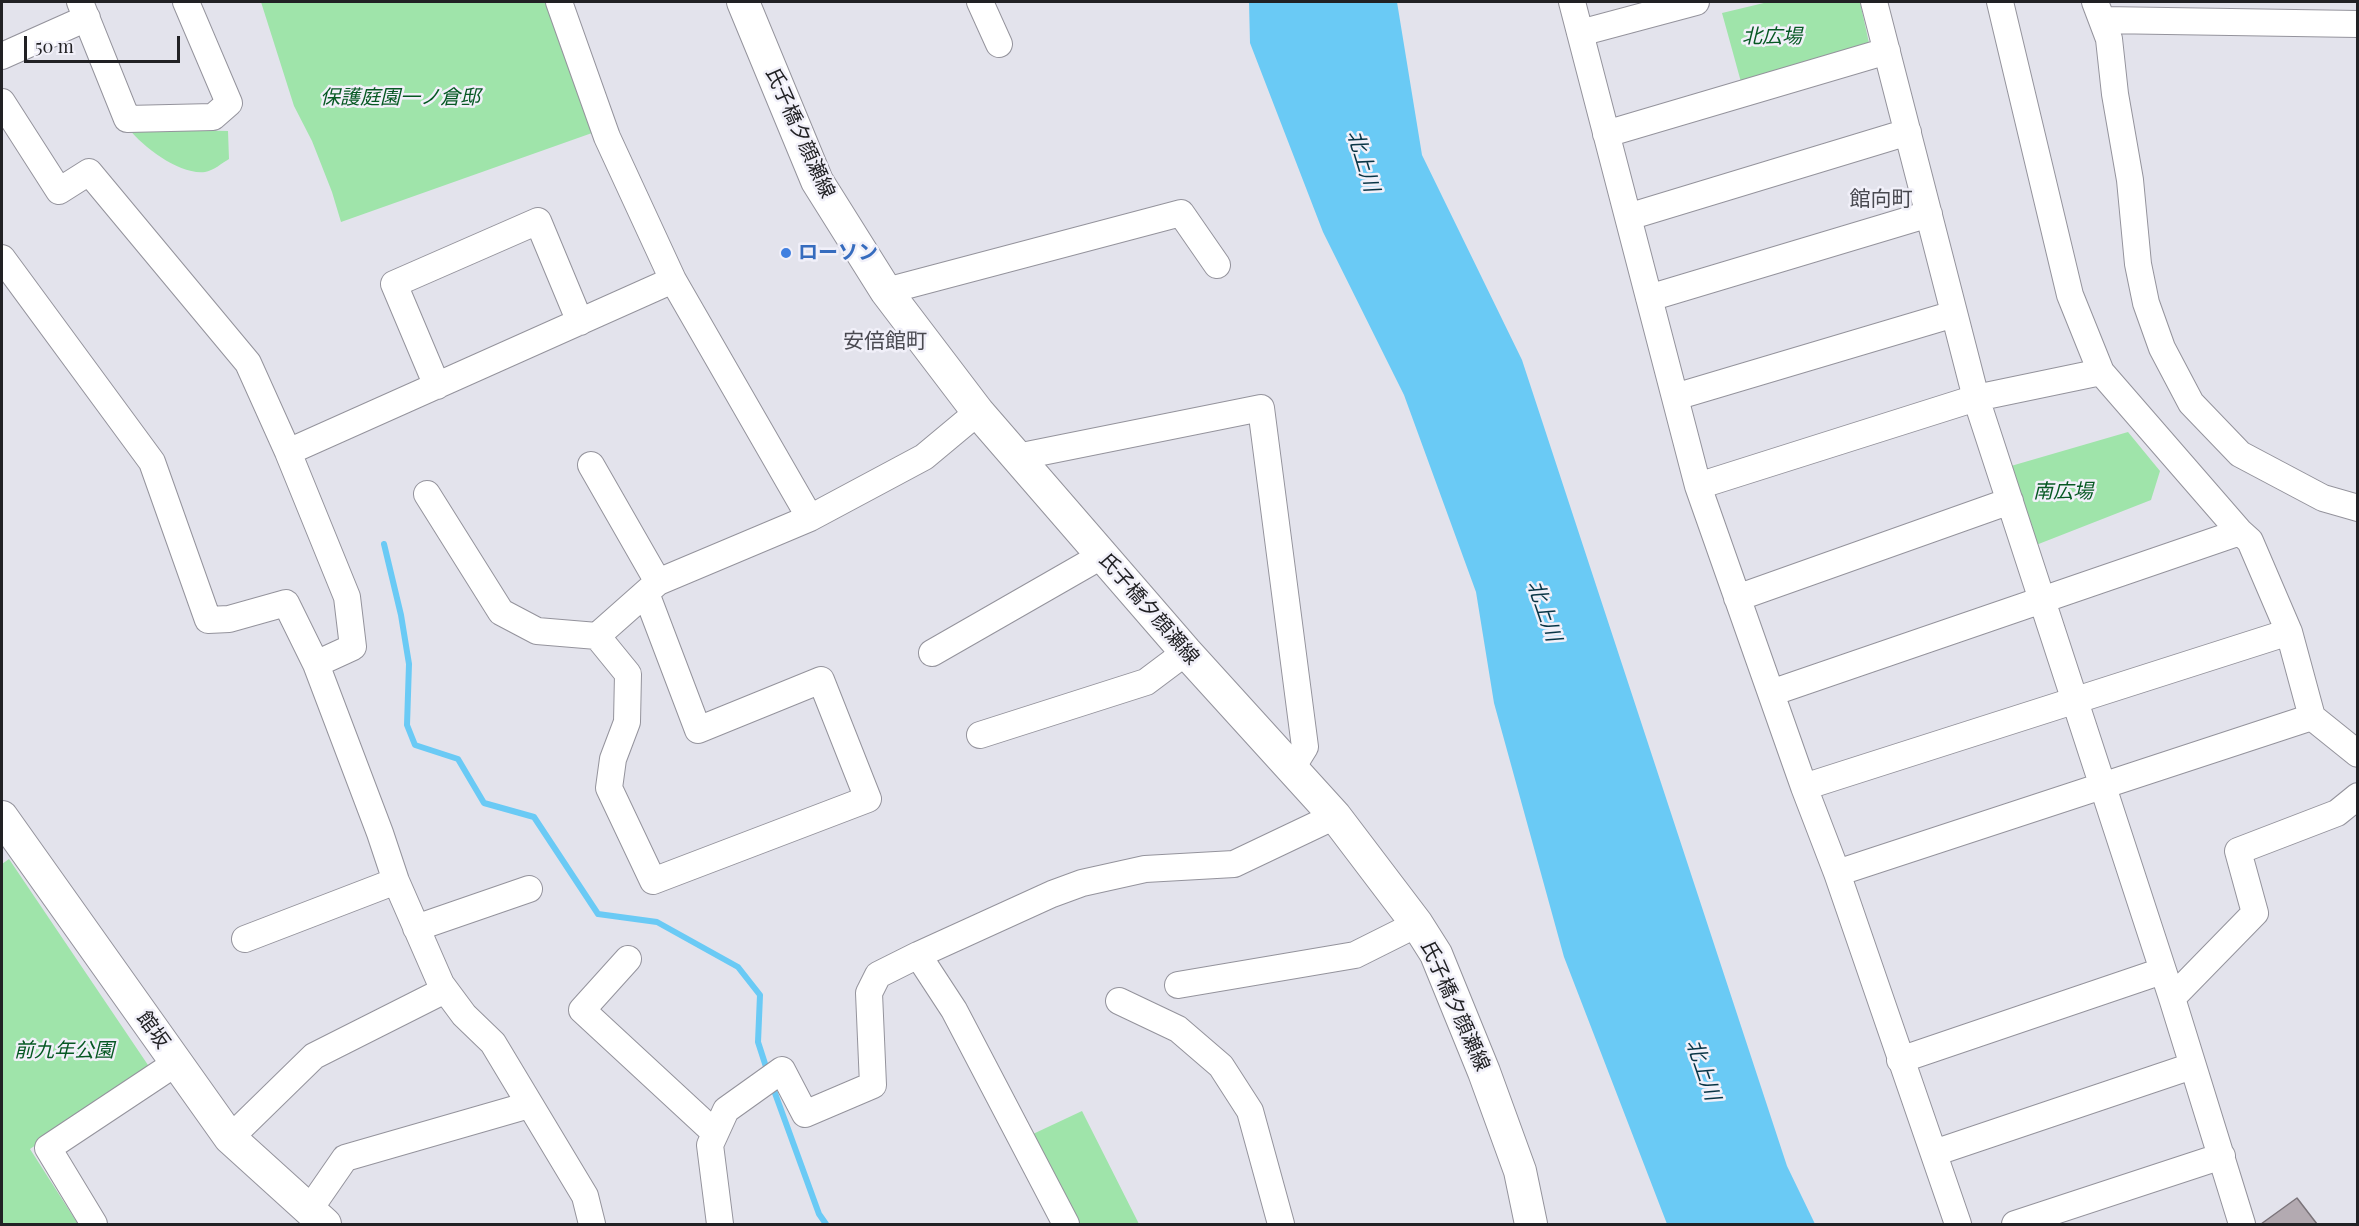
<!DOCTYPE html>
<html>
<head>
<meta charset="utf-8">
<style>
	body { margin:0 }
	#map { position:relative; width:2359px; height:1226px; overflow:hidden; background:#e3e3ec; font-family:"Playfair Display",serif }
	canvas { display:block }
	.frame { position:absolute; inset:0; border:3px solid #212124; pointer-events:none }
	.scale { position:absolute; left:24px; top:36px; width:156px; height:27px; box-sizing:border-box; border:3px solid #212124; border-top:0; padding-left:8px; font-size:18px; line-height:21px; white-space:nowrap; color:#212124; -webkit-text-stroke:4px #f1f0f9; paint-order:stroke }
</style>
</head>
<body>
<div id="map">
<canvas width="2359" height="1226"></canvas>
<div class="frame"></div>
<div class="scale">50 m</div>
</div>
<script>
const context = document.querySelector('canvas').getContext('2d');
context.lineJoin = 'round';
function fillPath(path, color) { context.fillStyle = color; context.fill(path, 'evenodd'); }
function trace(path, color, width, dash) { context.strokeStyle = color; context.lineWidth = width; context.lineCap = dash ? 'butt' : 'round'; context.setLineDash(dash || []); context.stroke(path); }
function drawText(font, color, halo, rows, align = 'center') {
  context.font = font + ' "Playfair Display","Noto Sans JP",serif'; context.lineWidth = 5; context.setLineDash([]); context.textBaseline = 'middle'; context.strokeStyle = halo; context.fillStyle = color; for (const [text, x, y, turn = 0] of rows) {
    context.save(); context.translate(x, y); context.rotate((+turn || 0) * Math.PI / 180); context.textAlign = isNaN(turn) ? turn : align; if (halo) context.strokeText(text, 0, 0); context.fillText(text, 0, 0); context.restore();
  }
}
fillPath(new Path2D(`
	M261,2H548L592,133L341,222L332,192L312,141L294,106Z
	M1768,2H1860L1869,43L1861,51L1741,82L1722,13Z
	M129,129L228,131L229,159C222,163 213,171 205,172C180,175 144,148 129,129Z
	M2128,432L2160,471L2151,500L2036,545L2011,466Z
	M9,859L150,1068L30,1149L78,1224H2V864Z
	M1082,1111L1139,1224H1076L1033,1134Z`), '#9fe4aa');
fillPath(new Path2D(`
	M1249,2H1397L1422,155L1522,360L1787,1166L1815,1224H1667L1564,957L1494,703L1476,592L1404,395L1323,232L1250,43Z`), '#6acaf5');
trace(new Path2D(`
	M384,544L401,615L409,664L407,725L415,745L458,759L484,803L534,817L598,914L657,922L738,967L760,995L758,1042L768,1073
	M772,1085L819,1214L826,1224`), '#6acaf5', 6);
const building = new Path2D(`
	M2297,1198L2317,1224H2261Z`);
fillPath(building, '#b3aab1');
trace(building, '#7b747a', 1.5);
const minor = new Path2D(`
	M80,2L127,119L213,117L229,103L186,2
	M559,2L607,137L673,280L810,518L924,457L978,412
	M980,2L999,44
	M1572,2L1698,486L1804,787L1837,873L1958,1224
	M1874,2L1976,398L2172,998L2242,1224
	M2000,2L2070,295L2101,372L2240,532L2250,541L2289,632L2312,717L2358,754
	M2095,2L2109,39L2115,94L2130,180L2138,264L2146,303L2162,348L2191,403L2240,454L2323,498L2358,508
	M2103,20L2358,24
	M1580,33L1696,2
	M2,56L87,18
	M2,102L59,191L89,172L248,363L288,452L347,597L353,647L316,664
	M1606,134L1887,51
	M1628,217L1908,132
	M2,258L152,462L208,620L229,619L286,603L316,664L380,833L396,881L441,984L464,1015L493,1043L585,1196L592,1224
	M886,291L1181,213L1217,265
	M1649,298L1929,214
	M437,386L394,284L538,221L580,322
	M1675,397L1954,314
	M288,452L673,280
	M1017,457L1261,408L1305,747L1292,768
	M591,465L658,582
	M1698,486L1976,398L2101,372
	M427,494L501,612L537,631L597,636L628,674L627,722L613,759L609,788L653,881L868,799L821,680L698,730L646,593
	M1737,598L2010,501
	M597,636L658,582L810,518
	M932,653L1103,555
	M1771,693L2240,532
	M980,735L1146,682L1186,652
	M1804,787L2289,632
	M1837,873L2312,717
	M416,928L529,889
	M245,939L396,881
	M628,959L582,1010L715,1133
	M1178,985L1355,955L1417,924
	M2172,998L2255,913L2238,851L2337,813L2358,796
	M1119,1001L1178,1029L1221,1066L1250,1111L1281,1224
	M1900,1060L2162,971
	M230,1138L314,1056L445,990
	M1934,1153L2192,1066
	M309,1210L345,1158L529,1105
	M94,1224L48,1148L176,1063
	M720,1224L710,1145L726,1110L782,1070L805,1114L873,1085L869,993L878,975L918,955
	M1066,1224L954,1010L918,955L1052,894L1082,883L1145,869L1234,864L1335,816
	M2015,1224L2222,1156`);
const major = new Path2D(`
	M743,2L817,181L886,291L978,412L1186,652L1335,816L1417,924L1436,954L1484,1072L1520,1171L1531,1224
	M2,817L230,1138L325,1224`);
trace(minor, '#94939c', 28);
trace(major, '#94939c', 34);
trace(minor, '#fff', 26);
trace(major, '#fff', 32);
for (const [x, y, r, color] of [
	[786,253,6,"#3f7fe0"]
]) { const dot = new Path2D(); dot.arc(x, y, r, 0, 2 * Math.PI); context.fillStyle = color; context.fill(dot); trace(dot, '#f1f0f9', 2); }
drawText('italic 20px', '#065823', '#f1f0f9', [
	["北広場",1772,37],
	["保護庭園一ノ倉邸",400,98],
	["南広場",2063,492],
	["前九年公園",64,1051]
]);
drawText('20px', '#212124', '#f1f0f9', [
	["氏子橋夕顔瀬線",800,133,66],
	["氏子橋夕顔瀬線",1149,609,49],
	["氏子橋夕顔瀬線",1455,1006,66],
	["館坂",153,1030,54]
]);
drawText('bold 20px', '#366cbe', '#f1f0f9', [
	["ローソン",798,253]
], 'left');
drawText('italic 21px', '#083546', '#f1f0f9', [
	["北上川",1363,161,73],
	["北上川",1544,611,71],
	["北上川",1703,1070,71]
]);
drawText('21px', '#494950', '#f1f0f9', [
	["館向町",1881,199],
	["安倍館町",885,341]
]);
</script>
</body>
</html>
